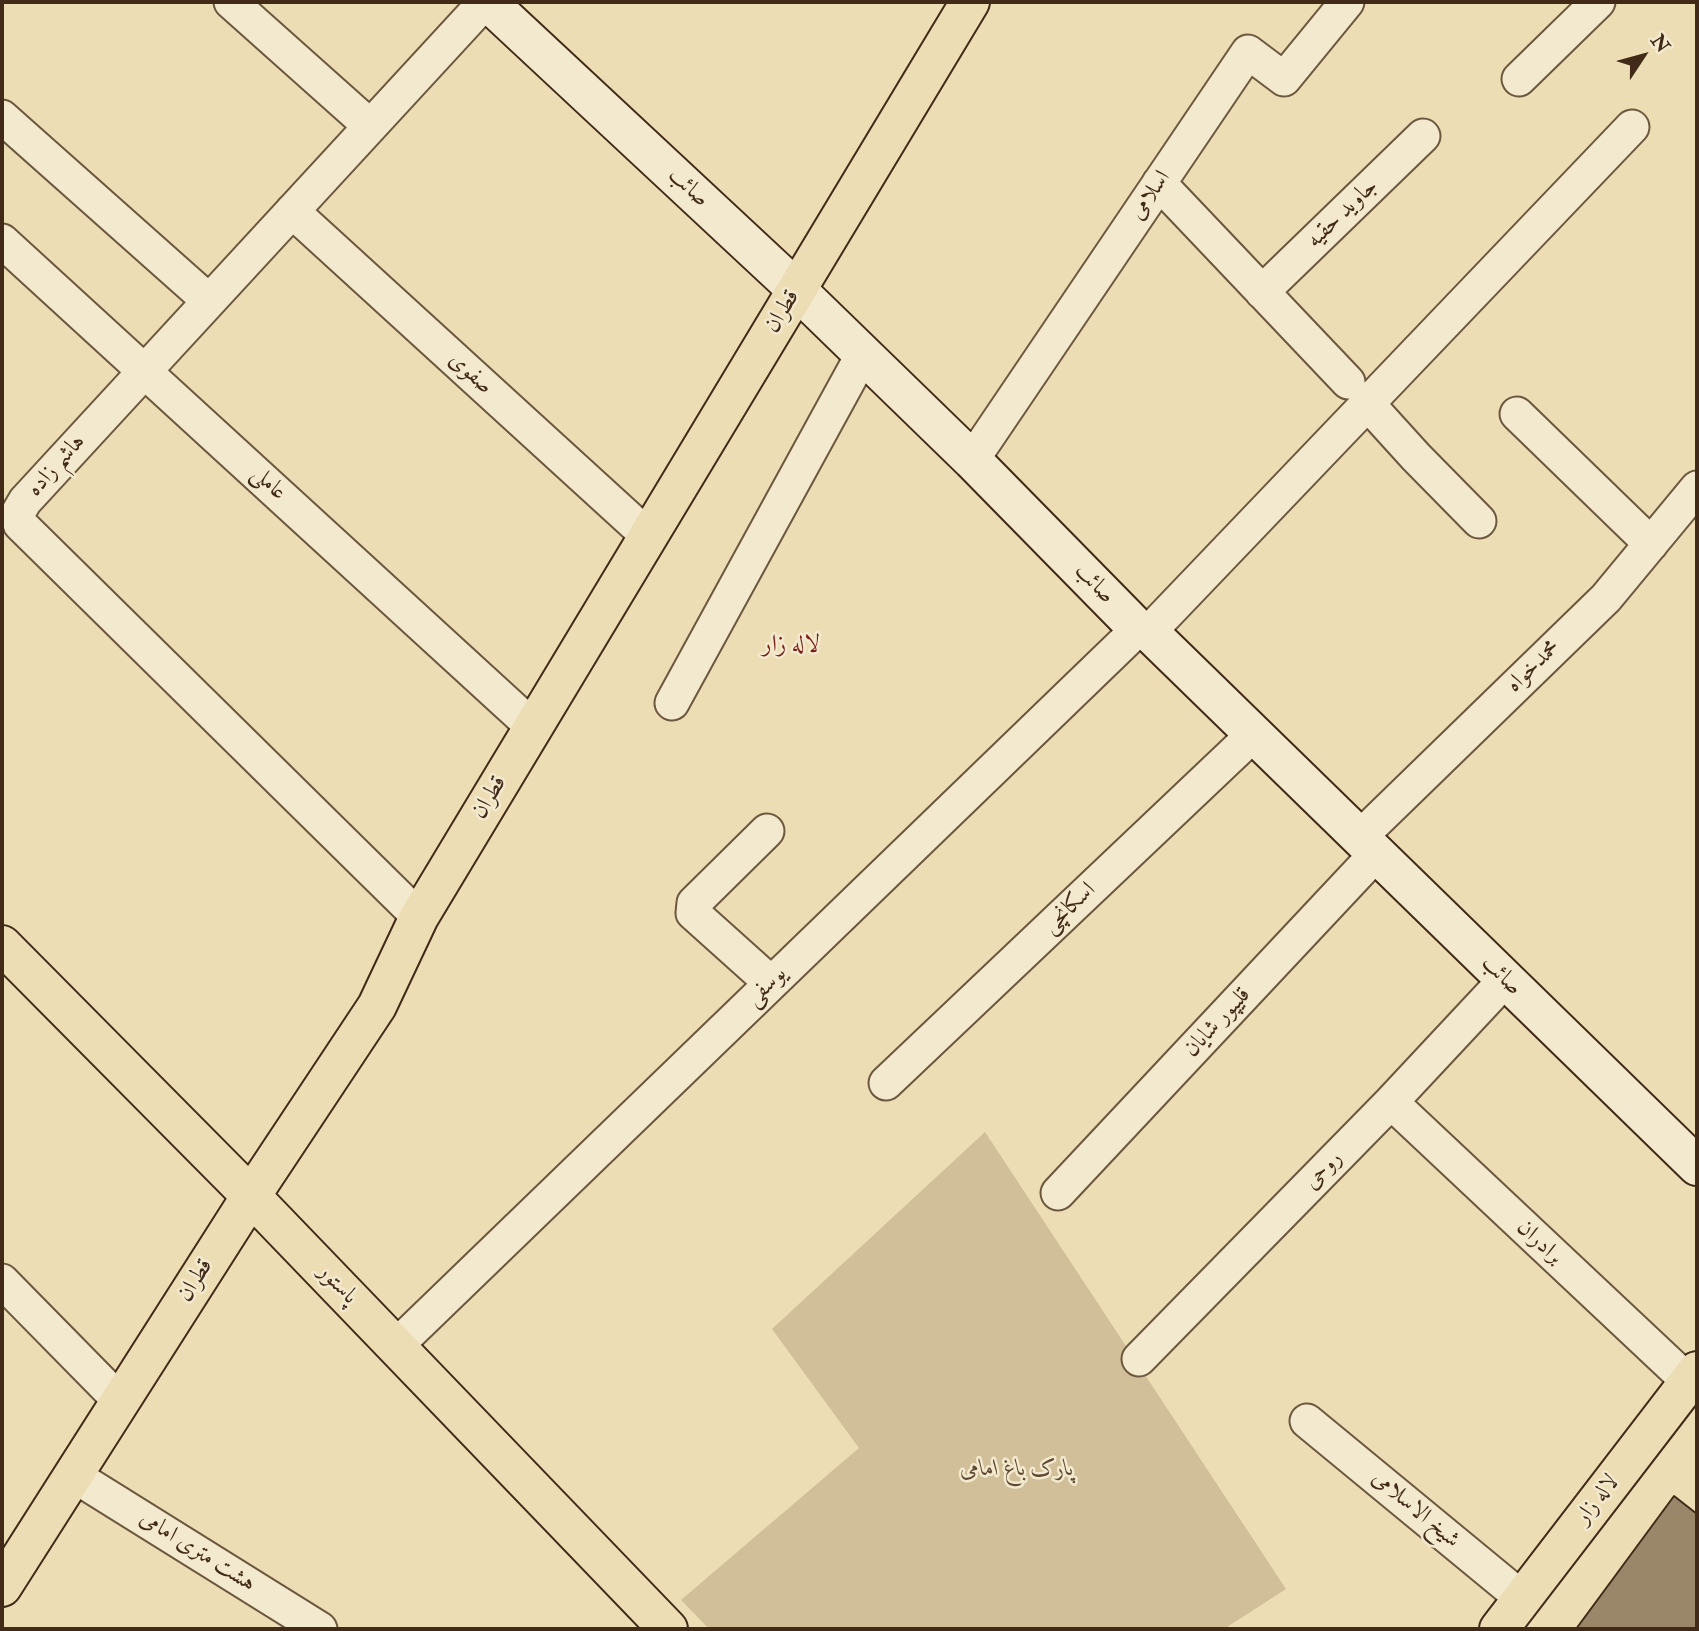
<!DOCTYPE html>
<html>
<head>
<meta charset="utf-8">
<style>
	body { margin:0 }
	#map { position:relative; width:1699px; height:1631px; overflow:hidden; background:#edddb4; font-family:"IM FELL Double Pica",serif }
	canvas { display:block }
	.frame { position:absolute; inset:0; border:4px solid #412a18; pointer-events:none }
	.north { position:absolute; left:1608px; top:21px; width:70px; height:70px; -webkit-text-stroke:5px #f3e9ce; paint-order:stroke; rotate:54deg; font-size:19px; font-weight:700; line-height:28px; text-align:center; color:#412a18 }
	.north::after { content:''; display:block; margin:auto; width:24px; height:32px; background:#412a18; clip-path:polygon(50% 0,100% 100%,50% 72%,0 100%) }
</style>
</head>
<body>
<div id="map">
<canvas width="1699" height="1631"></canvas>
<div class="frame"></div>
<div class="north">N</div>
</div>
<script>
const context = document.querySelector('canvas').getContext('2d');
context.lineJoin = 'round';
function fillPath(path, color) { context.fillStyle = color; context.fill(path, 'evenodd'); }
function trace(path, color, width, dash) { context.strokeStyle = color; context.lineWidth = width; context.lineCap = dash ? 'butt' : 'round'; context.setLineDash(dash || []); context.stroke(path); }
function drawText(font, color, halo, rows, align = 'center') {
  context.font = font + ' "IM FELL Double Pica",Amiri,serif'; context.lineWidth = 5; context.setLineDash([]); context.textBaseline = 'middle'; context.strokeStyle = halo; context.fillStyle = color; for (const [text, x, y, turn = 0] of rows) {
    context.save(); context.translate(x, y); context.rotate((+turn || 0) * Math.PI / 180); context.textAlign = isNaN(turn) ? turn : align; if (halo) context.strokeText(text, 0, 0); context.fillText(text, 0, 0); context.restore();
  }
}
fillPath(new Path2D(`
	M985,1132L1286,1589L1224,1629H709L681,1600L859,1448L772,1329Z`), '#d0bf99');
fillPath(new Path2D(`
	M1675,1499L1697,1516V1629H1578Z`), '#0003');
const building = new Path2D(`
	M1674,1496L1697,1514V1629H1576Z`);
fillPath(building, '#9a8769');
trace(building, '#412a18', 2);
const minor = new Path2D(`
	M231,2L370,126
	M1519,79L1598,2
	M2,117L209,301
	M1159,183L1348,382
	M292,211L648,536
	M2,241L533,727
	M1262,292L1423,136
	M1367,403L1416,457L1479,521
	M1517,414L1651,544
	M972,460L1248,52L1284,79L1347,2
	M1149,632L1632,127
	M672,703L863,354
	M767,831L694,903L693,913L771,983
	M1360,837L1606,598L1697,488
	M419,917L20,524L18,513L25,501L485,2
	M886,1083L1254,734
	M1391,1102L1689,1382
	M1058,1193L1377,853
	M2,1281L120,1401
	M396,1346L1138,629
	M1139,1359L1391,1102L1505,980
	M1307,1421L1523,1599
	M73,1475L320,1629`);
const secondary = new Path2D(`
	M488,2L797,290L972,460L1138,629L1149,632L1697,1166`);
const primary = new Path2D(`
	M2,945L251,1196L668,1629
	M2,1587L251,1196L377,1006L419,917L970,2
	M1499,1629L1697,1371`);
trace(minor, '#6c573f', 37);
trace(secondary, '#412a18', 42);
trace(primary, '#412a18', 42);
trace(minor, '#f3e9ce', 33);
trace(secondary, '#f3e9ce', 38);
trace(primary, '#edddb4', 38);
drawText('23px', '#412a18', '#f3e9ce', [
	["صائب",688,188,43],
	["اسلامی",1151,196,-56],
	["جاوید حقیه",1343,214,-44],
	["قطران",783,312,-59],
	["صفوی",470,374,42],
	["هاشم زاده",57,466,-48],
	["عاملی",268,484,42],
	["صائب",1094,584,46],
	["محمدخواه",1534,667,-44],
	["قطران",490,798,-59],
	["اسکانچی",1070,909,-44],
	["صائب",1501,976,45],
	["یوسفی",767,987,-44],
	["قلیپور شایان",1218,1023,-47],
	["روحی",1324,1171,-46],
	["برادران",1539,1243,43],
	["قطران",196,1281,-58],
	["پاستور",337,1285,46],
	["لاله زار",1598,1500,-52],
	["شیخ الاسلامی",1415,1510,40],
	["هشت متری امامی",197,1552,32]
]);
drawText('italic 23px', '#5e4832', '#f3e9ce', [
	["پارک باغ امامی",1017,1470]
]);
drawText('24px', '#7a1f14', '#f3e9ce', [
	["لاله زار",791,646]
]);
</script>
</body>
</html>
